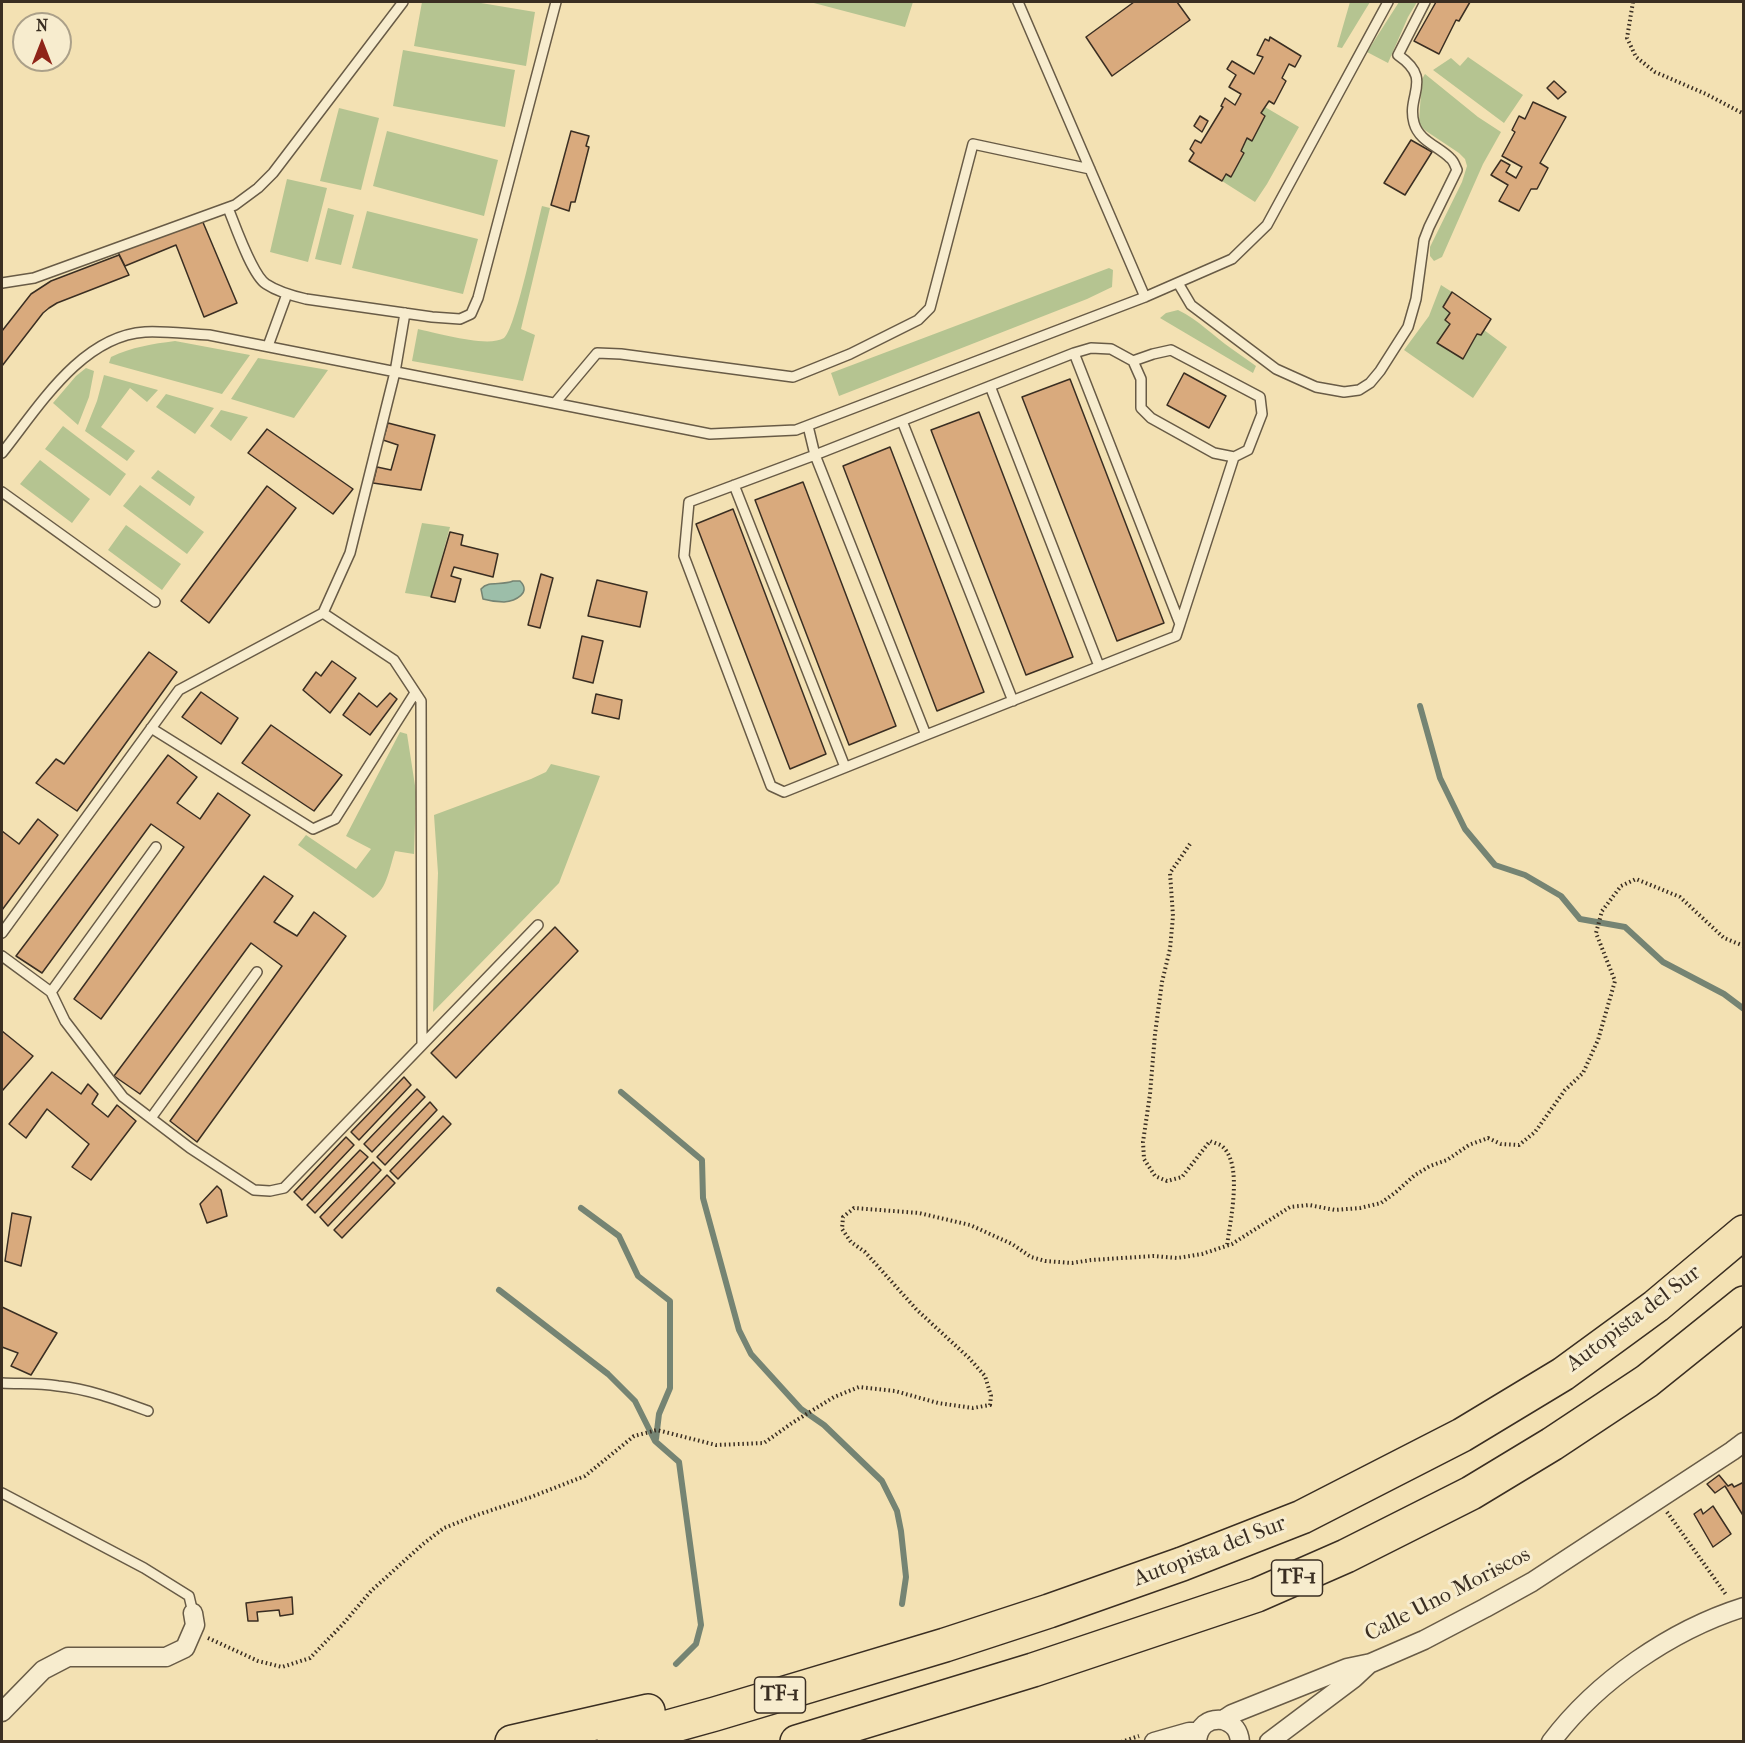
<!DOCTYPE html>
<html>
<head>
<meta charset="utf-8">
<style>
	body { margin:0 }
	#map { position:relative; width:1745px; height:1743px; overflow:hidden; background:#f3e1b3; font-family:"IM FELL French Canon",serif }
	canvas { display:block }
	.frame { position:absolute; inset:0; border:3px solid #3a2e22; pointer-events:none }
	.north { position:absolute; left:12px; top:12px; width:60px; height:60px; box-sizing:border-box; background:#f7ecce; border:2px solid #aba089; border-radius:50%; rotate:0deg; font-size:16px; font-weight:700; line-height:24px; text-align:center; color:#3a2e22 }
	.north::after { content:''; display:block; margin:auto; width:21px; height:27px; background:#8f2418; clip-path:polygon(50% 0,100% 100%,50% 72%,0 100%) }
</style>
</head>
<body>
<div id="map">
<canvas width="1745" height="1743"></canvas>
<div class="frame"></div>
<div class="north">N</div>
</div>
<script>
const context = document.querySelector('canvas').getContext('2d');
context.lineJoin = 'round';
function fillPath(path, color) { context.fillStyle = color; context.fill(path, 'evenodd'); }
function trace(path, color, width, dash) { context.strokeStyle = color; context.lineWidth = width; context.lineCap = dash ? 'butt' : 'round'; context.setLineDash(dash || []); context.stroke(path); }
function drawText(font, color, halo, rows, align = 'center') {
  context.font = font + ' "IM FELL French Canon",serif'; context.lineWidth = 6; context.setLineDash([]); context.textBaseline = 'middle'; context.strokeStyle = halo; context.fillStyle = color; for (const [text, x, y, turn = 0] of rows) {
    context.save(); context.translate(x, y); context.rotate((+turn || 0) * Math.PI / 180); context.textAlign = isNaN(turn) ? turn : align; if (halo) context.strokeText(text, 0, 0); context.fillText(text, 0, 0); context.restore();
  }
}
fillPath(new Path2D(`
	M422,2H475L535,12L526,66L414,46Z
	M810,2H913L905,27Z
	M1350,2H1370L1342,48L1337,47Z
	M1399,2H1417L1408,17L1388,63L1367,52Z
	M403,50L515,70L505,127L393,106Z
	M1468,57L1523,95L1504,123L1433,70L1451,58L1460,66Z
	M1425,74L1478,117L1501,132L1483,164L1442,257L1434,261L1430,256V247L1462,182L1467,166L1465,159L1459,153L1426,131L1421,127L1419,121L1422,79Z
	M1265,107L1299,127L1267,184L1255,202L1222,181Z
	M339,108L379,118L361,190L320,181Z
	M387,131L498,160L484,216L373,186Z
	M287,179L327,188L308,262L270,252Z
	M542,206L550,208L521,329L535,335L523,381L412,361L418,329C437,333 488,348 504,338C515,331 537,225 542,206Z
	M328,208L354,215L341,265L315,259Z
	M367,211L478,239L463,294L352,268Z
	M1109,268L1113,270L1112,287L1087,299L839,396L831,373Z
	M1441,285L1452,292L1443,307L1450,313V324L1438,344L1463,359L1477,334H1481L1484,330L1507,347L1473,398L1404,350L1429,316Z
	M1178,310C1199,320 1213,336 1232,349C1240,355 1248,360 1256,366L1253,373L1160,318L1166,313Z
	M175,341L250,355L222,394L109,363L111,357C132,347 152,344 175,341Z
	M258,358L328,370L294,418L231,399Z
	M86,368L94,371L89,397L78,425L53,403L76,376Z
	M104,375L158,390L147,402L130,388L101,427L135,451L127,461L85,431L97,401Z
	M166,394L214,408L195,434L156,407Z
	M221,410L248,417L231,441L210,426Z
	M63,426L126,474L110,496L45,449Z
	M40,460L90,499L72,523L20,484Z
	M158,470L195,497L190,506L151,478Z
	M140,485L204,532L187,554L123,506Z
	M422,523L450,527L431,597L405,593Z
	M126,525L181,564L162,590L108,550Z
	M400,732L407,734L416,792L414,854L395,851C390,866 387,889 373,898L298,845L306,835L356,869L371,849L346,836Z
	M551,764L600,776L559,883L433,1012L438,873L434,815L531,779L546,772Z`), '#b5c491');
const water = new Path2D(`
	M513,581H520C532,593 515,601 504,602C497,602 490,601 483,599L481,589C489,580 501,586 513,581Z`);
fillPath(water, '#9cbea9');
trace(water, '#758473', 1.5);
trace(new Path2D(`
	M1420,706L1440,778L1465,829L1495,865L1525,875L1561,896L1580,919L1625,927L1663,962L1724,994L1744,1009
	M621,1092L702,1160L703,1198L739,1330L751,1354L801,1409L824,1425L882,1481L897,1511L901,1531L906,1577L902,1604
	M581,1208L619,1236L638,1276L670,1301V1388L659,1414L656,1439
	M499,1290L608,1374L635,1401L655,1441L679,1462L701,1625L696,1644L676,1664`), '#758473', 6);
const building = new Path2D(`
	M1134,2H1177L1190,20L1112,76L1086,37Z
	M1436,2H1470L1459,21L1456,20L1439,54L1414,41Z
	M1270,37L1301,56L1295,67L1289,64L1282,78L1286,81L1274,104L1269,101L1261,113L1265,116L1252,141L1247,138L1241,151L1244,153L1231,177L1226,174L1222,181L1189,161L1194,153L1190,149L1195,140L1201,143L1223,107L1221,106L1225,98L1235,105L1241,94L1229,87L1236,75L1227,69L1232,61L1254,74L1263,57L1257,55L1265,39L1269,41Z
	M1554,81L1566,92L1558,99L1547,88Z
	M1533,102L1566,117L1540,163L1548,168L1537,189H1531L1519,211L1499,201L1508,185L1491,175L1501,160L1510,165L1506,172L1516,178L1522,167L1502,156L1515,132L1512,130L1519,116L1525,119Z
	M1200,116L1208,121L1202,132L1194,126Z
	M571,131L589,136L586,146L589,147L575,202H571L569,211L551,205Z
	M1411,140L1432,152L1405,195L1384,183Z
	M202,220L237,303L204,317L176,245L125,266L118,252Z
	M119,255L129,275L57,303L49,308L43,313L2,366V331L31,294L51,281Z
	M1452,292L1491,319L1481,335L1477,334L1463,359L1437,343L1450,324L1445,320L1450,313L1443,307Z
	M1184,373L1226,396L1209,428L1167,405Z
	M1070,379L1164,623L1117,641L1022,397Z
	M979,412L1073,657L1026,675L931,430Z
	M388,423L435,435L421,490L373,483L377,467L391,470L398,445L383,440Z
	M267,429L353,489L333,514L248,453Z
	M890,447L984,692L937,711L843,466Z
	M803,482L896,726L849,745L755,500Z
	M267,486L296,508L209,623L181,601Z
	M733,509L826,754L790,769L696,524Z
	M450,532L463,535L461,545L498,554L493,577L454,567L451,576L461,579L455,602L431,597Z
	M541,574L553,578L540,628L528,625Z
	M597,580L647,592L640,627L588,616Z
	M582,636L603,641L593,683L573,678Z
	M149,652L177,672L77,811L36,783L56,759L64,764Z
	M332,661L356,678L330,713L303,690L316,672L321,676Z
	M201,692L238,718L221,744L182,717Z
	M359,693L377,707L390,693L397,699L370,735L343,715Z
	M596,694L622,700L619,719L592,713Z
	M271,725L342,775L314,811L242,763Z
	M168,755L197,777L177,803L200,819L218,793L250,815L101,1019L74,999L184,847L151,824L42,973L16,956Z
	M38,819L58,835L2,910V831L19,844Z
	M264,876L293,896L274,922L297,936L314,912L346,936L197,1142L170,1121L282,966L251,943L140,1094L114,1076Z
	M555,927L578,951L456,1078L431,1053Z
	M2,1031L33,1056L2,1091Z
	M52,1072L81,1094L88,1084L98,1094L92,1104L108,1117L117,1105L136,1121L91,1180L72,1167L89,1144L47,1109L26,1138L9,1124Z
	M404,1077L411,1085L359,1140L351,1132Z
	M417,1089L425,1097L372,1152L364,1144Z
	M430,1102L437,1110L385,1165L377,1157Z
	M443,1116L451,1124L398,1179L390,1171Z
	M346,1137L354,1145L302,1200L294,1192Z
	M360,1150L368,1157L315,1213L307,1205Z
	M373,1162L381,1170L328,1226L320,1217Z
	M387,1175L395,1183L342,1238L334,1230Z
	M217,1186L221,1190L227,1216L207,1223L200,1204Z
	M12,1213L31,1217L21,1266L5,1261Z
	M2,1307L57,1333L31,1375L11,1366L18,1353L2,1347Z
	M1719,1475L1728,1486L1732,1484L1734,1487L1744,1482V1517L1725,1486L1715,1493L1707,1484Z
	M1713,1506L1731,1534L1713,1547L1694,1514L1701,1509L1703,1514Z
	M292,1597L293,1614L280,1616L279,1610L257,1612L258,1621H248L246,1603Z`);
fillPath(building, '#d9aa7d');
trace(building, '#3a2e22', 1.5);
const lane = new Path2D(`
	M1018,2L1145,297
	M228,208C235,225 252,275 266,284C278,292 293,296 306,299L432,317L460,319L471,314L478,298L556,2
	M2,283L34,278L235,205L258,188L273,173L403,2
	M1178,283L1191,305L1276,369L1316,387L1344,392L1359,390L1370,383L1380,371L1408,327L1416,299L1424,240L1429,227L1457,170C1455,166 1454,161 1450,158C1438,146 1419,141 1414,123C1406,94 1434,80 1398,55L1425,2
	M268,346L287,294
	M1074,353L1091,348L1111,349L1133,361L1141,379V408L1151,418L1214,453L1234,457L1248,450L1262,414L1260,397L1171,350L1153,354L1133,361
	M990,386L1099,666
	M555,403L597,353L621,354L793,377L850,354L918,320L930,308L973,144L1090,169
	M902,421L1013,701
	M808,426L815,455L926,735L1176,636L1180,624L1074,353L815,455L689,502L684,556L771,786L784,792L926,735
	M2,453C38,408 81,336 145,332C166,331 188,334 209,335L710,434L796,430L1145,297L1232,259L1267,225L1388,2
	M734,485L845,767
	M2,492L155,602
	M323,613L394,660L421,701L422,1045
	M1180,624L1234,457
	M151,728L313,829L335,819L415,693
	M2,933L179,690L323,613L350,553L395,372L405,313
	M2,956L51,992L65,1021L123,1097L190,1148L254,1190L270,1191L284,1188L538,925
	M51,992L156,847
	M151,1118L257,972
	M2,1383C20,1384 39,1383 58,1386C89,1389 118,1400 148,1411
	M2,1493L144,1568L189,1596L193,1613`);
const street = new Path2D(`
	M2,1712L43,1670L68,1657H166L185,1648L195,1625L193,1613
	M1223,1720C1234,1724 1239,1730 1240,1742
	M1154,1742L1189,1732H1198
	M1197,1742C1198,1726 1208,1718 1223,1720L1232,1714L1347,1668L1371,1663L1424,1640L1485,1608L1532,1582L1732,1451L1744,1442
	M1269,1742L1354,1678L1369,1664
	M1551,1742C1597,1681 1671,1630 1744,1607`);
const highway = new Path2D(`
	M512,1742L648,1711
	M614,1742L715,1714L945,1645L1049,1611L1182,1564L1302,1517L1462,1435L1563,1374L1656,1306L1744,1232
	M797,1742L1033,1670L1257,1595L1346,1556L1471,1493L1552,1444L1647,1381L1744,1303`);
trace(lane, '#685b46', 12);
trace(street, '#685b46', 21);
trace(highway, '#3a2e22', 36);
trace(new Path2D(`
	M1633,2L1627,38L1636,57L1655,72L1706,94L1744,114
	M1190,844L1170,873L1173,916L1170,949L1162,982L1155,1034L1150,1094L1143,1142L1144,1159L1155,1176L1167,1181L1182,1177L1210,1141C1214,1143 1220,1144 1223,1147C1243,1166 1230,1221 1227,1246
	M1667,1512L1727,1596
	M208,1638L258,1661L282,1667L310,1658L343,1624L371,1591L423,1544L444,1528L477,1515L531,1497L585,1476L634,1436L657,1430L716,1445L764,1443L792,1423L834,1397L859,1387L895,1391L938,1403L973,1408L990,1405L991,1396L985,1376L969,1358L917,1310L865,1252L851,1242L842,1229L843,1217L854,1208L919,1213L970,1225L1012,1244L1031,1257L1045,1261L1072,1263L1091,1260L1154,1256L1177,1258L1202,1254L1232,1244L1290,1207L1309,1205L1335,1210L1360,1208L1381,1203L1396,1192L1415,1175L1430,1166L1447,1160L1469,1145L1488,1138L1501,1144L1519,1145L1535,1132L1565,1090L1583,1073L1598,1040L1615,981L1596,933L1602,911L1621,886L1636,879L1680,897L1724,938L1744,946
	M1121,1742L1139,1736`), '#3a2e22', 4, [1.5, 3]);
trace(lane, '#f7ecce', 9);
trace(street, '#f7ecce', 18);
trace(highway, '#f3e1b3', 33);
for (const [x, y, w] of [
	[1297,1578,51],
	[780,1695,51]
]) { const box = new Path2D(); box.roundRect(x - w / 2, y - 18, w, 36, 4.5); context.fillStyle = '#f7ecce'; context.fill(box); trace(box, '#3a2e22', 1.5); }
drawText('bold 21px', '#3a2e22', null, [
	["TF-1",1297,1578],
	["TF-1",780,1695]
]);
drawText('22px', '#3a2e22', '#f7ecce', [
	["Autopista del Sur",1634,1319,-37],
	["Autopista del Sur",1210,1552,-21],
	["Calle Uno Moriscos",1448,1595,-27]
]);
</script>
</body>
</html>
